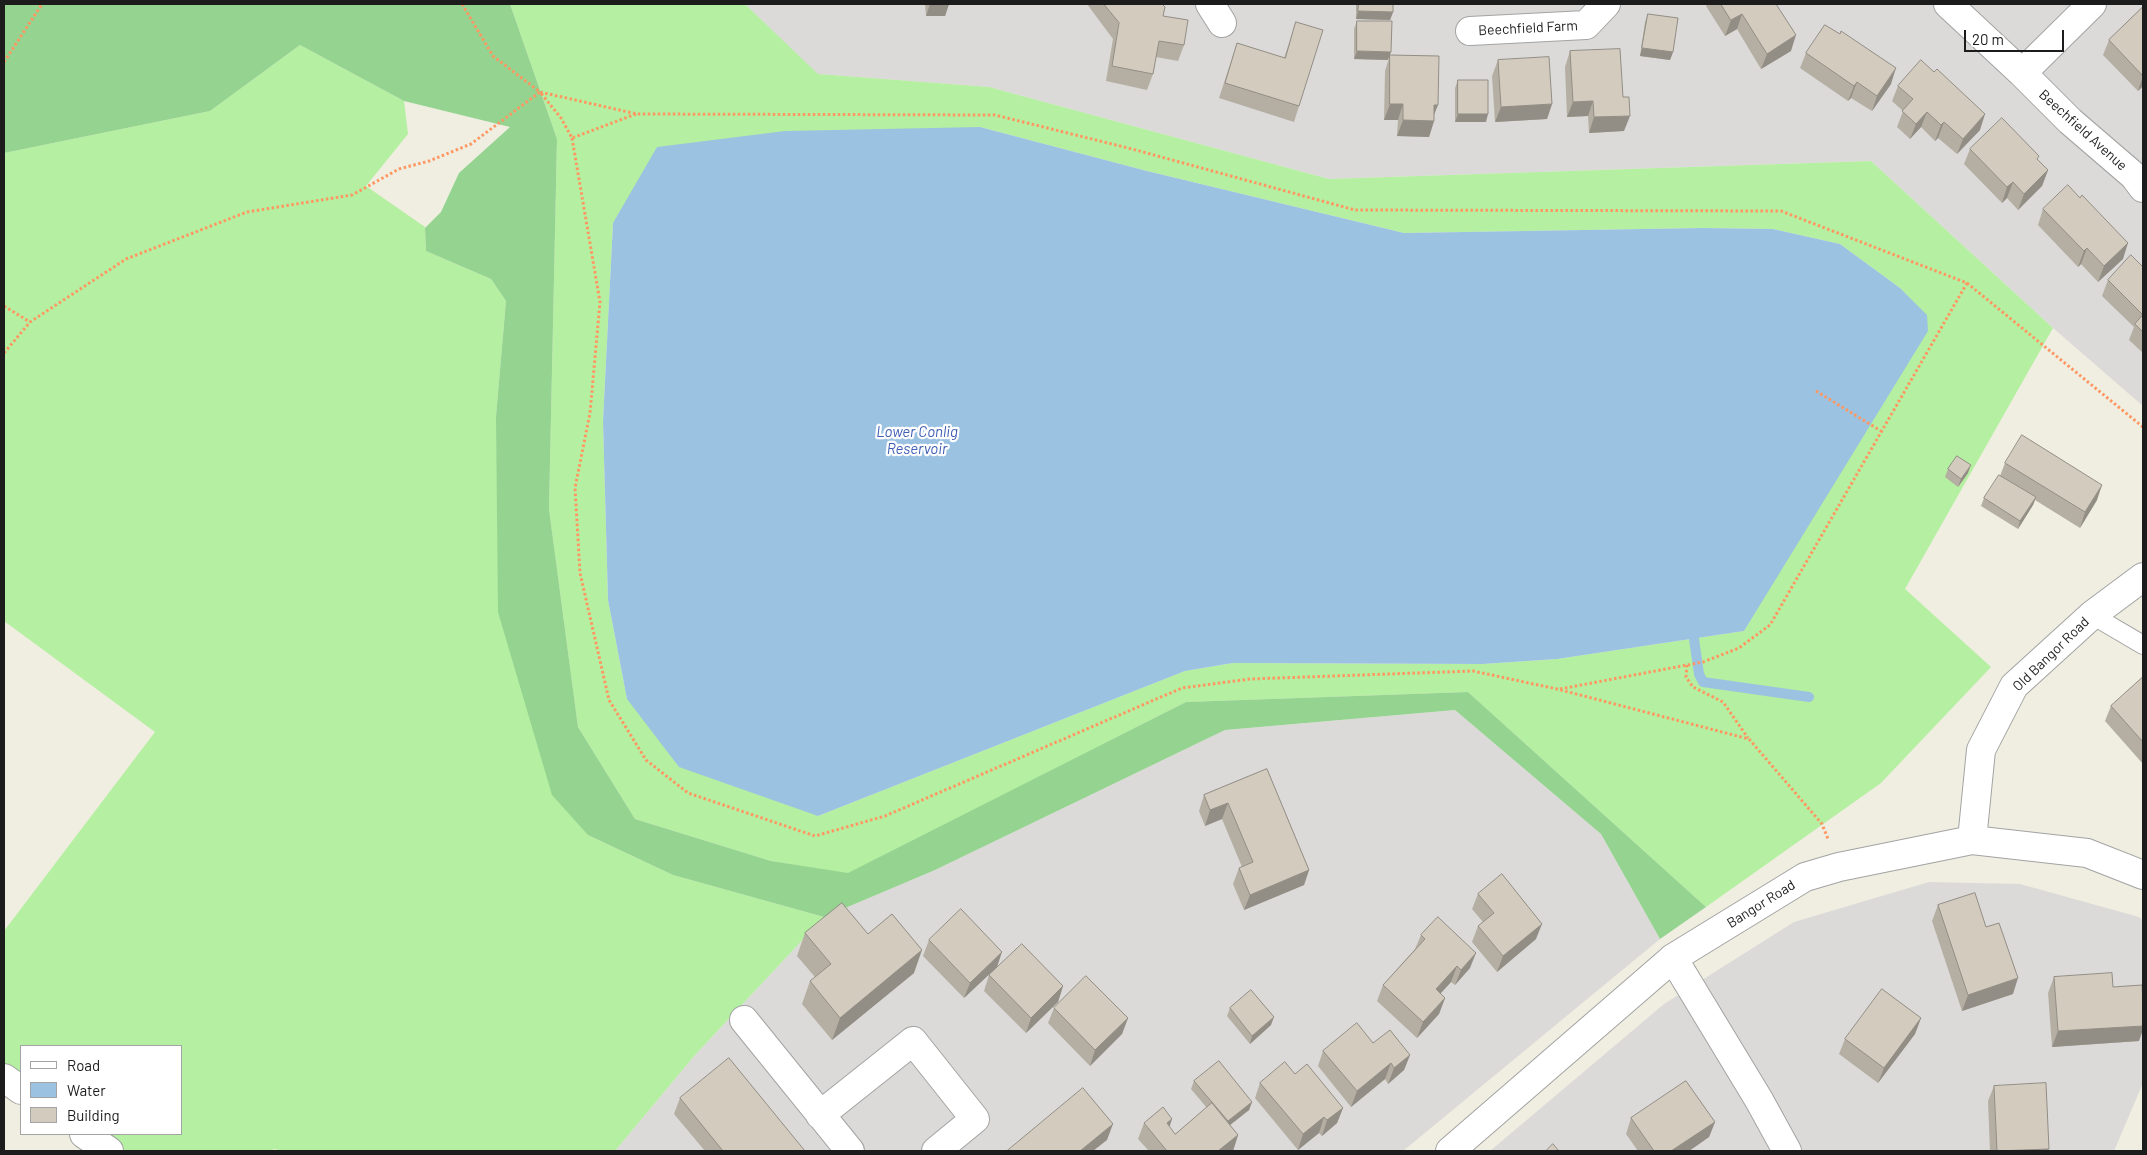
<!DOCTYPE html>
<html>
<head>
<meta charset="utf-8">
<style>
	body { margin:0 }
	#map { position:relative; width:2147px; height:1155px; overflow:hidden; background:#efeee1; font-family:Barlow,sans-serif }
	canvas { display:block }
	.frame { position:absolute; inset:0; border:5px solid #1c1c1c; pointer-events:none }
	.legend { position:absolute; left:20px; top:1045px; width:162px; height:90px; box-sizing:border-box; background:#fff; border:1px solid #a4a4a4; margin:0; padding:6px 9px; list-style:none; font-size:15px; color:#1c1c1c }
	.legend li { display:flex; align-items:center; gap:10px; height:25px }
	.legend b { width:25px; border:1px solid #a4a4a4 }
	.scale { position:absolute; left:1964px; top:30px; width:100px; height:22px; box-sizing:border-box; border:2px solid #1c1c1c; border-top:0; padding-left:6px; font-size:15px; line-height:18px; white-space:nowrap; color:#1c1c1c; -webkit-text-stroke:4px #fff; paint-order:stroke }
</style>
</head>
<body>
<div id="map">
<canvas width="2147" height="1155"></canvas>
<div class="frame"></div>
<ul class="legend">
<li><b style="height:6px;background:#fff"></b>Road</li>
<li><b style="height:14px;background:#9cc2e1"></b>Water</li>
<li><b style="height:14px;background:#d2cbbe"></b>Building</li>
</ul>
<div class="scale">20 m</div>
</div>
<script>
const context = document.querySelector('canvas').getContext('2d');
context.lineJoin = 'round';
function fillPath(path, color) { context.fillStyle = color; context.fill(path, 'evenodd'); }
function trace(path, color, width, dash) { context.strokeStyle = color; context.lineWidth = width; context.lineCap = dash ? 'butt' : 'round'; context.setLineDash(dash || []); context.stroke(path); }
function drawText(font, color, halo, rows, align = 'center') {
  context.font = font + ' Barlow,sans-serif'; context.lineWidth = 4.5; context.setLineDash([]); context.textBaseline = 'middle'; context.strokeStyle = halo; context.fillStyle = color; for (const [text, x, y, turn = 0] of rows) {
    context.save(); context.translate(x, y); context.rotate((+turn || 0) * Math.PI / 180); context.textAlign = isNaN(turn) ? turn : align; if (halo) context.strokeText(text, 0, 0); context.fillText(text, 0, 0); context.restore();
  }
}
fillPath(new Path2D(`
	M745,4H2143V406L2053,328L1871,161L1329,179L989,87L817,74Z
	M1455,710L1601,834L1660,939L1403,1151H615L695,1055L824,917L935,870L1225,730Z
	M1929,882L2020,884L2139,917L2143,921V1083L2114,1151H1490L1664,1004L1794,922Z`), '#dbdad9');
fillPath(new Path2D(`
	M510,4H745L818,74L989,87L1329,179L1871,161L2053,328L1905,589L1991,667L1881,783L1706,907L1468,692L1186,702L848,874L771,861L635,819L578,727L549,509L557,139ZM980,127L1147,171L1404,233L1703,228L1773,229L1840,244L1900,288L1926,315L1744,631L1557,659L1483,664L1233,663L1185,671L818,816L627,699L608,600L603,421L613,223Z
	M300,45L404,101L408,134L366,186L425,227L426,251L491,279L506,301L496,416L588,835L673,875L824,917L695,1055L615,1151H278L276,1149L266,1151H109L84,1134H181V1046H21V1090L4,1078V931L155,732L4,621V153L210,111Z`), '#b5efa1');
fillPath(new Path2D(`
	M4,4H510L557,139L549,509L578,727L635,819L771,861L848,873L1186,702L1468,692L1706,907L1660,939L1601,834L1455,710L1225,730L935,870L824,917L673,875L588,835L552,795L498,612L496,416L506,301L491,279L426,251L425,228L441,212L459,173L510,127L404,101L300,45L210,111L4,153Z`), '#95d391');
fillPath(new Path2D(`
	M980,127L1147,171L1404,233L1703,228L1773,229L1840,244L1900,288L1927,315L1928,331L1744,631L1557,659L1483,664L1233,663L1185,671L818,816L679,767L627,699L608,600L603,421L613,223L657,147L785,131Z`), '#9cc2e1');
trace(new Path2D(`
	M1694,639L1699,674L1703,682L1809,697`), '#9cc2e1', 10);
const service = new Path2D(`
	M2092,615L2143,645`);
const minor = new Path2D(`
	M1210,4L1222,23
	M1948,4L2022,73L2070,121L2134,176L2143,188
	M1470,31L1586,25L1606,4
	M2022,73L2092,4
	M1972,840L1981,750L2014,686L2092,615L2143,577
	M1673,958L1759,1100L1787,1151
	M744,1020L850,1151
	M4,1078L21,1090
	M820,1115L913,1041L975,1119L936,1151
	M84,1134L109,1151`);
const tertiary = new Path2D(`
	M1450,1151L1673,958L1805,877L1839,867L1972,840L2087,853L2143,875`);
trace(service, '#a3a3a3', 20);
trace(minor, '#a3a3a3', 30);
trace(tertiary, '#a3a3a3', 30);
trace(new Path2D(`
	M462,4L493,56L540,92L637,114L995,115L1132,149L1355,210L1781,211L1967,283L2143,427
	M4,62L42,4
	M572,138L600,302L590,413L575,488L580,573L609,700L646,760L688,793L815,836L885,816L1182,688L1250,679L1473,671L1557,689L1749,739L1822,824L1828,839
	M4,306L30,322
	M4,353L30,322L126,259L247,212L352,195L399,169L429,161L471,144L540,92L561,118L572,138L636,114
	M1816,391L1881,431
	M1687,665L1686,677L1693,687L1723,702L1748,738
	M1560,689L1703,662L1739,648L1770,625L1967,283`), '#ff9762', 3, [2.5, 2.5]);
trace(service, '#fff', 18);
trace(minor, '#fff', 28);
trace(tertiary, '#fff', 28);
fillPath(new Path2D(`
	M925,4H949L945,16H926Z
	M1087,4H1162L1163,16L1184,45L1178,61L1156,57L1153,74L1147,90L1106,81L1113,39Z
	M1356,4H1393V12L1390,20L1356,19Z
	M1707,4H1776L1791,51L1761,69L1737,29L1725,36L1706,6Z
	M2143,7V86L2138,91L2103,55L2109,40Z
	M1648,14L1673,52L1670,60L1640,56L1645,22Z
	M1357,21L1388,60L1354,59V29Z
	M1296,22L1299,106L1294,122L1219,98L1237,43L1284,58Z
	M1840,34L1891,84L1872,111L1851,98L1848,101L1800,68L1806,53Z
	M1570,51L1624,131L1589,133L1588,116L1567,117L1565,67Z
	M1390,55L1434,115V121L1429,137L1397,136L1398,120H1384L1385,71Z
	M1498,60L1552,104L1547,119L1495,122L1492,76Z
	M1458,80L1486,122H1455V88Z
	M1898,86L1980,130L1957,154L1938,138L1935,141L1921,127L1910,139L1897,127L1903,111L1892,101Z
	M1970,149L2038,160L2048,170L2042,186L2018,210L2007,198L2002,203L1964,164Z
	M2043,209L2123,259L2098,282L2081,264L2078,267L2038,225Z
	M2143,267V353L2129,340L2134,327L2102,296L2108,280Z
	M2005,463L2097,500L2080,528L2035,500L2033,505L2018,529L1981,506L1984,498L2000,476Z
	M1948,469L1968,473L1958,487L1945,477Z
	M2143,677V764L2105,721L2111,706Z
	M1267,769L1309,870L1304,885L1244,910L1233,884L1239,868L1242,867L1222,819L1205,826L1199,811L1204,795Z
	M1478,894L1536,939L1497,972L1472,942L1478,926L1483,922L1472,909Z
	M1938,905L1986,927L2013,994L1962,1011L1932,921Z
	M805,933L868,934L914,973L832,1040L802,1004L810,981L815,977L797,956Z
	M1421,935L1470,968L1455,985L1451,982L1440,994L1445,998L1439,1014L1417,1038L1377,1001L1383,985L1415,949Z
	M929,940L997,967L964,998L923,956Z
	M989,975L1063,986L1058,1002L1026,1033L984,991Z
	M2054,977L2113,987L2139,1041L2052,1047L2048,993Z
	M1054,1008L1128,1018L1122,1034L1090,1066L1048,1023Z
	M1230,1008L1271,1025L1250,1044L1227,1016Z
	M1921,1018L1915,1034L1878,1083L1839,1054L1845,1039Z
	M1373,1043L1410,1055L1404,1070L1388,1084L1385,1079L1351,1107L1318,1066L1323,1051Z
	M1295,1074L1343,1108L1337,1123L1322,1136L1319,1133L1298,1150L1255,1098L1260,1083Z
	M1194,1081L1252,1102L1249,1110L1230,1125L1238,1135L1233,1151H1149L1138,1139L1144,1123L1172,1119L1169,1127L1175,1134L1207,1108L1191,1089Z
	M1994,1086L2048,1151H1990L1988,1101Z
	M680,1098L805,1151H705L674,1114Z
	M1631,1118L1715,1122L1709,1137L1689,1151H1638L1626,1134Z`), '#b5afa3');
fillPath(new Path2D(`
	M930,4H949L945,16H926Z
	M1358,11L1393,12L1390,20L1356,19Z
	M1742,14L1737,29L1725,36L1731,20Z
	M1796,35L1791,51L1761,69L1767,54Z
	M1642,48L1673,52L1670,60L1640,56Z
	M1357,51L1391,52L1388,60L1354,59Z
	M1896,68L1891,84L1872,111L1877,96Z
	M2143,76V86L2138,91Z
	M1857,82L1851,98L1848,101L1854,86Z
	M1593,101L1588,116L1567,117L1573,102Z
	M1390,104H1403L1398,120H1384Z
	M1552,104L1547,119L1495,122L1501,107Z
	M1434,105H1438L1432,120Z
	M1927,112L1921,127L1910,139L1916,124Z
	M1458,114H1488L1486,122H1455Z
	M1985,114L1980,130L1957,154L1963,139Z
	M1630,116L1624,131L1589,133L1594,117Z
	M1403,120L1434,121L1429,137L1397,136Z
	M1944,122L1938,138L1935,141L1941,125Z
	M2048,170L2042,186L2018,210L2024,194Z
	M2013,182L2007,198L2002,203L2007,187Z
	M2128,243L2123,259L2098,282L2104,266Z
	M2087,248L2081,264L2078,267L2084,251Z
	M1971,465L1968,473L1958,487L1961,479Z
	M2102,485L2097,500L2080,528L2085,512Z
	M2036,497L2033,505L2018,529L2020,521Z
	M1228,803L1222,819L1205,826L1210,810Z
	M1309,870L1304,885L1244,910L1250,895Z
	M1542,924L1536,939L1497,972L1503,956Z
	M922,950L914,973L832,1040L840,1018Z
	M1002,952L997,967L964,998L970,983Z
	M1476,953L1470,968L1455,985L1461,970Z
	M1457,966L1451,982L1430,1005L1436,989Z
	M2018,978L2013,994L1962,1011L1968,995Z
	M1063,986L1058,1002L1026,1033L1031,1018Z
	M1445,998L1439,1014L1417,1038L1423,1022Z
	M1274,1017L1271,1025L1250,1044L1252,1036Z
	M1128,1018L1122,1034L1090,1066L1095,1050Z
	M1921,1018L1915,1034L1878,1083L1884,1068Z
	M2143,1026V1030L2139,1041L2052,1047L2058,1031Z
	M1410,1055L1404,1070L1388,1084L1394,1068Z
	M1391,1063L1385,1079L1351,1107L1357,1091Z
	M1252,1102L1249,1110L1225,1129L1228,1121Z
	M1343,1108L1337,1123L1322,1136L1327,1120Z
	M1324,1117L1319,1133L1298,1150L1303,1134Z
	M1172,1119L1167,1134V1123Z
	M1715,1122L1709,1137L1689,1151H1671Z
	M1113,1124L1107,1140L1093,1151H1080Z
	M1238,1135L1233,1151H1218Z
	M2049,1149L2048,1151H1997Z`), '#938e85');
const building = new Path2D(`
	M1104,4H1162L1165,7L1163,16L1188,20L1184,45L1159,41L1153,74L1112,66L1119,23Z
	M1359,4H1393V12L1358,11Z
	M1721,4H1776L1796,35L1767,54L1742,14L1731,20Z
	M2143,7V76L2109,40Z
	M1648,14L1678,18L1673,52L1642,48Z
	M1357,21H1392L1391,52L1357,51Z
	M1296,22L1323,30L1299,106L1225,83L1237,43L1285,58Z
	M1825,25L1840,34L1841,31L1896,68L1877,96L1857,82L1854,86L1806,53Z
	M1620,49L1623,97H1629L1630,116L1594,117L1593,101L1573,102L1570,51Z
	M1390,55L1439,56L1438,105H1434V121L1403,120V104H1390Z
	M1549,57L1552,104L1501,107L1498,60Z
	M1921,60L1934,72L1937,69L1985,114L1963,139L1944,122L1941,125L1927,112L1916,124L1902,111L1913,99L1898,86Z
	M1458,80H1488V114H1458Z
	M2002,118L2039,156L2037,159L2048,170L2024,194L2013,182L2007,187L1970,149Z
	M2068,185L2080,198L2082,195L2128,243L2104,266L2087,248L2084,251L2043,209Z
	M2131,255L2143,267V315L2108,280Z
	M2143,315V332L2135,324Z
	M2022,435L2102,485L2085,512L2005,463Z
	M1957,456L1971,465L1961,479L1948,469Z
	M1999,475L2036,497L2020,521L1984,498Z
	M2143,677V742L2111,706Z
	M1267,769L1309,870L1250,895L1239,868L1253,862L1228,803L1210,810L1204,795Z
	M1502,874L1542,924L1503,956L1478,926L1494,913L1478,894Z
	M1975,893L1986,927L1999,923L2018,978L1968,995L1938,905Z
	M842,903L868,934L892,914L922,950L840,1018L810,981L831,964L805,933Z
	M961,909L1002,952L970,983L929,940Z
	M1438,917L1476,953L1461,970L1457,966L1436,989L1445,998L1423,1022L1383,985L1425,939L1421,935Z
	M1022,944L1063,986L1031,1018L989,975Z
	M2112,973L2113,987L2142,985L2143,1001V1026L2058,1031L2054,977Z
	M1086,976L1128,1018L1095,1050L1054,1008Z
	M1882,989L1921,1018L1884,1068L1845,1039Z
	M1251,990L1274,1017L1252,1036L1230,1008Z
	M1357,1023L1373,1043L1390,1030L1410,1055L1394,1068L1391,1063L1357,1091L1323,1051Z
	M729,1058L805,1151H723L680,1098Z
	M1219,1061L1252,1102L1228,1121L1194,1081Z
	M1285,1062L1295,1074L1307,1064L1343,1108L1327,1120L1324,1117L1303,1134L1260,1083Z
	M1686,1081L1715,1122L1671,1151H1654L1631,1118Z
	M2046,1083L2049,1149L1997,1151L1994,1086Z
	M1083,1088L1113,1124L1080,1151H1007Z
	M1212,1103L1238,1135L1218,1151H1167L1144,1123L1163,1107L1172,1119L1167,1123L1175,1134Z
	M1553,1144L1559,1151H1546Z`);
fillPath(building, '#d2cbbe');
trace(building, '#938e85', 1);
drawText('14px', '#1c1c1c', '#fff', [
	["Beechfield Farm",1528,28,-3],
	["Beechfield Avenue",2083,130,42],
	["Old Bangor Road",2051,654,-44],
	["Bangor Road",1761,904,-32]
]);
drawText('italic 15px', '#405fb5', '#fff', [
	["Lower Conlig",917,432],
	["Reservoir",917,449]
]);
</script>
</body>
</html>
